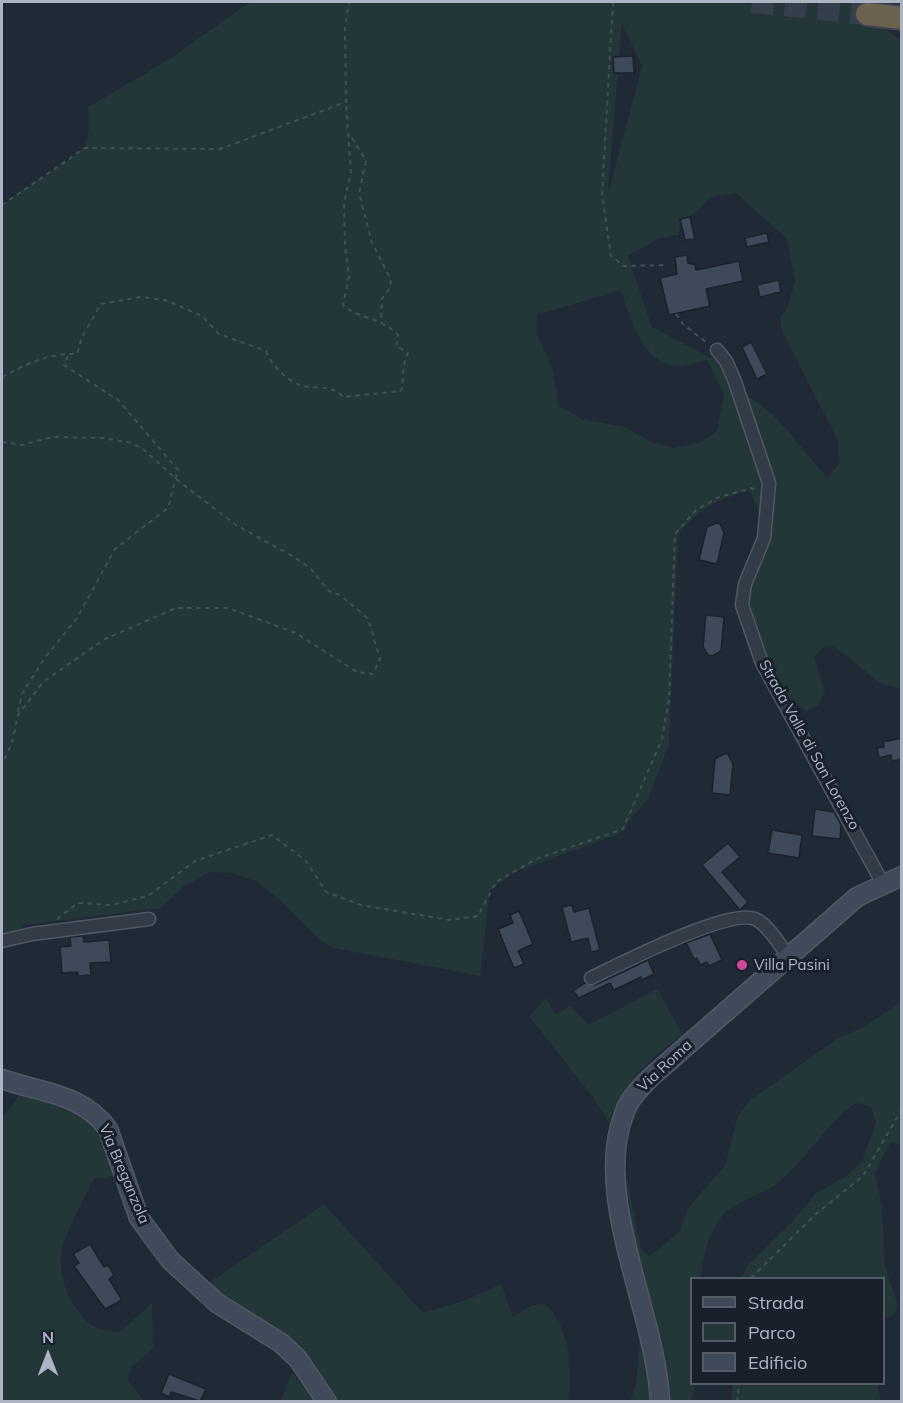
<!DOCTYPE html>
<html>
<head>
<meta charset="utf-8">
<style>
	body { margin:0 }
	#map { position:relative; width:903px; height:1403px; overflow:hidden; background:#202936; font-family:Mulish,sans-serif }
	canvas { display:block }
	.frame { position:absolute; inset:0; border:3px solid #adb5c4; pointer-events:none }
	.legend { position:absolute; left:690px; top:1277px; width:195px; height:108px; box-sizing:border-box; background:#19202b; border:2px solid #545c68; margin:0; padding:8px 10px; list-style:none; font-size:18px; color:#adb5c4 }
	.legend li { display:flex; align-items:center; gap:12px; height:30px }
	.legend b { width:30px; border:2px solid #545c68 }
	.north { position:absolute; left:18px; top:1325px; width:60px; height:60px; -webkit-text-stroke:4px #19202b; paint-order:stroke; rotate:0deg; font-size:16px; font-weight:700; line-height:24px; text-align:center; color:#adb5c4 }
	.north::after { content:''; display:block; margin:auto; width:21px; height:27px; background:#adb5c4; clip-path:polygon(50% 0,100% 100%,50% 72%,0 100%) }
</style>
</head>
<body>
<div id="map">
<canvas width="903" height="1403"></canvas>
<div class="frame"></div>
<ul class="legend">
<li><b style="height:8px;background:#414a5a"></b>Strada</li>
<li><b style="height:16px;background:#233638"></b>Parco</li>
<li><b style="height:16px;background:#3e4959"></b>Edificio</li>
</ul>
<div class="north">N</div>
</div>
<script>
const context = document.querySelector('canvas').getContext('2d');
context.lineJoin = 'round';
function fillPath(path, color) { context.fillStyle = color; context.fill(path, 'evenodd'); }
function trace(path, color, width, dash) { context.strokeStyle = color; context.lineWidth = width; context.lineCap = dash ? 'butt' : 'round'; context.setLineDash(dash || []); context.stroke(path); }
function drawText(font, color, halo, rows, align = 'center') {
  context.font = font + ' Mulish,sans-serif'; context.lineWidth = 6; context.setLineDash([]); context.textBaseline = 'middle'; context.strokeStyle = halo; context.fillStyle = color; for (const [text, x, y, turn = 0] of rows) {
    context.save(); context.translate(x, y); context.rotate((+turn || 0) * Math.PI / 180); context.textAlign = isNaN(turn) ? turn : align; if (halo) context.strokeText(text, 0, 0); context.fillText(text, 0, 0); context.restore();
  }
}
fillPath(new Path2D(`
	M250,2H854L874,24L901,39V689L881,684L834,646L824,647L814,657L825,692L818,705L806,711L778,687L745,605L748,585L767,538C761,525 758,499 748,491C714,501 700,507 678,536L669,745L649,797L619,834L513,873L490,891L480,976L334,948L321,941L280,900L255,880L231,873L209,872L183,887L161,908L22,925L21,936L2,941V205L85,148L89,128L88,107L168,60ZM622,23L642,66L609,191H608ZM736,193L787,239L795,281L788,306L780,318L782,331L838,441L839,463L828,478C799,449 774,401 732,391L722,364L652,327L628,256L660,238L679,235L680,219L690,217L712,197ZM621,290C629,314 642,359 670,365C681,368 697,362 707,360L724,394L717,431L701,442L674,448L651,442L625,427L582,419L559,406L552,367L537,334V315Z
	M657,989L683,1035C644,1061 631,1081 608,1121L595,1100L529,1016L546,998L555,1014L571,1006L589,1025Z
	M901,1002V1145L891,1142L875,1172L882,1207L885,1266L898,1305L894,1315L884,1318V1278H742L746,1267L794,1220L816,1193L845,1177L862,1162L876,1122L871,1107L856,1103C827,1122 805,1163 775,1185C756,1199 731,1200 718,1222C706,1240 703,1258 701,1278H692V1384H696L691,1401H664L629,1221L623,1160L641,1249L650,1256L679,1232L689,1207L725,1165L737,1118L749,1101L837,1039L867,1025Z
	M20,1094L73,1106L101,1128L118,1171L110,1177L94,1179C85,1195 70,1225 64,1242C54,1270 70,1314 97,1328C103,1331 113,1331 120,1332L152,1303L153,1349L131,1367L128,1380L144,1401L2,1402V1118Z
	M324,1204L423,1313L469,1299L501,1284L513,1317L532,1305L545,1304C571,1327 571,1369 569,1401H337C322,1379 307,1352 285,1336C260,1317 233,1304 209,1283Z
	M640,1334L647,1363L650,1401L629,1402L636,1386Z
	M292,1372L314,1401H281Z
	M733,1384H877L881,1401H731Z`), '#233638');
const building = new Path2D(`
	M633,56L634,73H614L613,57Z
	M690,217L695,239L685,240L680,219Z
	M767,233L769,242L747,247L745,238Z
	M687,255L688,263L695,265L696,270L739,261L743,281L706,289L710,306L669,315L660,278L677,274L675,257Z
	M779,280L781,292L760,297L757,285Z
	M751,342L767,374L757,379L742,347Z
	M716,523L720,524L724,533L717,564L699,560L707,527Z
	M706,615L724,617L721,651L712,656L708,655L703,647Z
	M902,738V759L892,761L891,755L879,758L877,748L884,747L883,742Z
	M724,754H728L733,764L730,795L712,793L715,759Z
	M815,809L834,812L841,825L840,839L812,836Z
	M772,830L802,835L799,858L768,853Z
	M728,843L740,857L722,872L748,902L740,910L702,865Z
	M572,905L574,912L589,908L600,950L591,952L588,938L571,942L562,907Z
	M519,911L533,944L518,951L524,964L514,968L498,929L513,923L510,915Z
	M710,934L722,960L709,966L707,962L700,965L697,958L694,959L686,943Z
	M83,936L84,942L109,940L111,962L90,963L91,975L78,976V972L62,973L60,947L71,946L70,937Z
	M648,960L654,974L642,980L641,977L614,990L610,983L579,998L573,991L585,983L595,985Z
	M90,1244L104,1267L108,1265L114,1275L109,1279L122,1300L105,1309L74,1266L79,1263L73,1254Z
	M169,1374L206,1389L200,1401L171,1392L169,1397L161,1393Z`);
fillPath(building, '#3e4959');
trace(building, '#1b222d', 1.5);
trace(new Path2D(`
	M752,2L867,14`), '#353e4b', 22, [22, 11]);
const street = new Path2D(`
	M717,350L726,361L734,379L769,483L764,538L745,584L742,605L762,663L882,882
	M2,941L32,934L149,919
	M591,978C620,964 729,908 755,919C768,924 780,946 789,957`);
const secondary = new Path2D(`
	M2,1079C41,1093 82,1093 108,1129L139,1218L170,1260L217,1303L281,1343L298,1359L327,1402
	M660,1402C656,1312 592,1198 624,1114C629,1099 640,1088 651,1077L857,897L902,876`);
const highway = new Path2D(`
	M867,14L902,18`);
trace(street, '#515865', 15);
trace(secondary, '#515865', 21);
trace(highway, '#3e4551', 26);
trace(new Path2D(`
	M519,2H560
	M613,2L602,195L611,256L624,266L666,265
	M352,138L366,161L359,193L372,243L391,280L390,288L382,298L381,322
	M2,205L85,148L220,149L346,102L345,28L349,2
	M676,314L683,324L707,343
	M2,377C27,364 48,353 77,354L82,337L101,304L140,297L165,300L202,316L219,334L266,351C271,366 292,386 308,387C321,388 333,386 343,397L401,391C405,377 401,366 408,353L396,346L398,335C379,316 360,320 343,305L349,276L345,246L344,203L351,173L346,102
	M2,442L22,445L53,437L103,438L132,443L144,450L176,479L236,525L294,557L310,568L329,591L340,595L358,610L368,619L380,659L373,674L357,672L296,633L228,608H176L105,639L43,682L18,715L12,743L2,764
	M18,712L22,694L44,659L77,618L115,549L168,508L178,470L118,400L64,365L69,354
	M57,919L78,903L111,905L148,896L195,861L272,835L306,861L326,892L361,905L450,920L478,916L496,882L536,859L623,829L662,739L669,699L675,534L696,510L719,497L752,488L757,493
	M751,1278L817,1213L863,1176L902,1109
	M737,1402L739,1384`), '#3f5155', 2, [4.5, 4.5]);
trace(street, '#333b47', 12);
trace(secondary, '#414a5a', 18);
trace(highway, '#6d6250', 22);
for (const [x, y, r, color] of [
	[742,965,6,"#d1479c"]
]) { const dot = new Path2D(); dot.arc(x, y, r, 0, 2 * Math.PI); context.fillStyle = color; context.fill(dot); trace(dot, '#19202b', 2); }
drawText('15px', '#adb5c4', '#19202b', [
	["Strada Valle di San Lorenzo",809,745,61],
	["Via Roma",665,1066,-43],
	["Via Breganzola",124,1174,67]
]);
drawText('15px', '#adb5c4', '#19202b', [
	["Villa Pasini",754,965]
], 'left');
</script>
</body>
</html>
